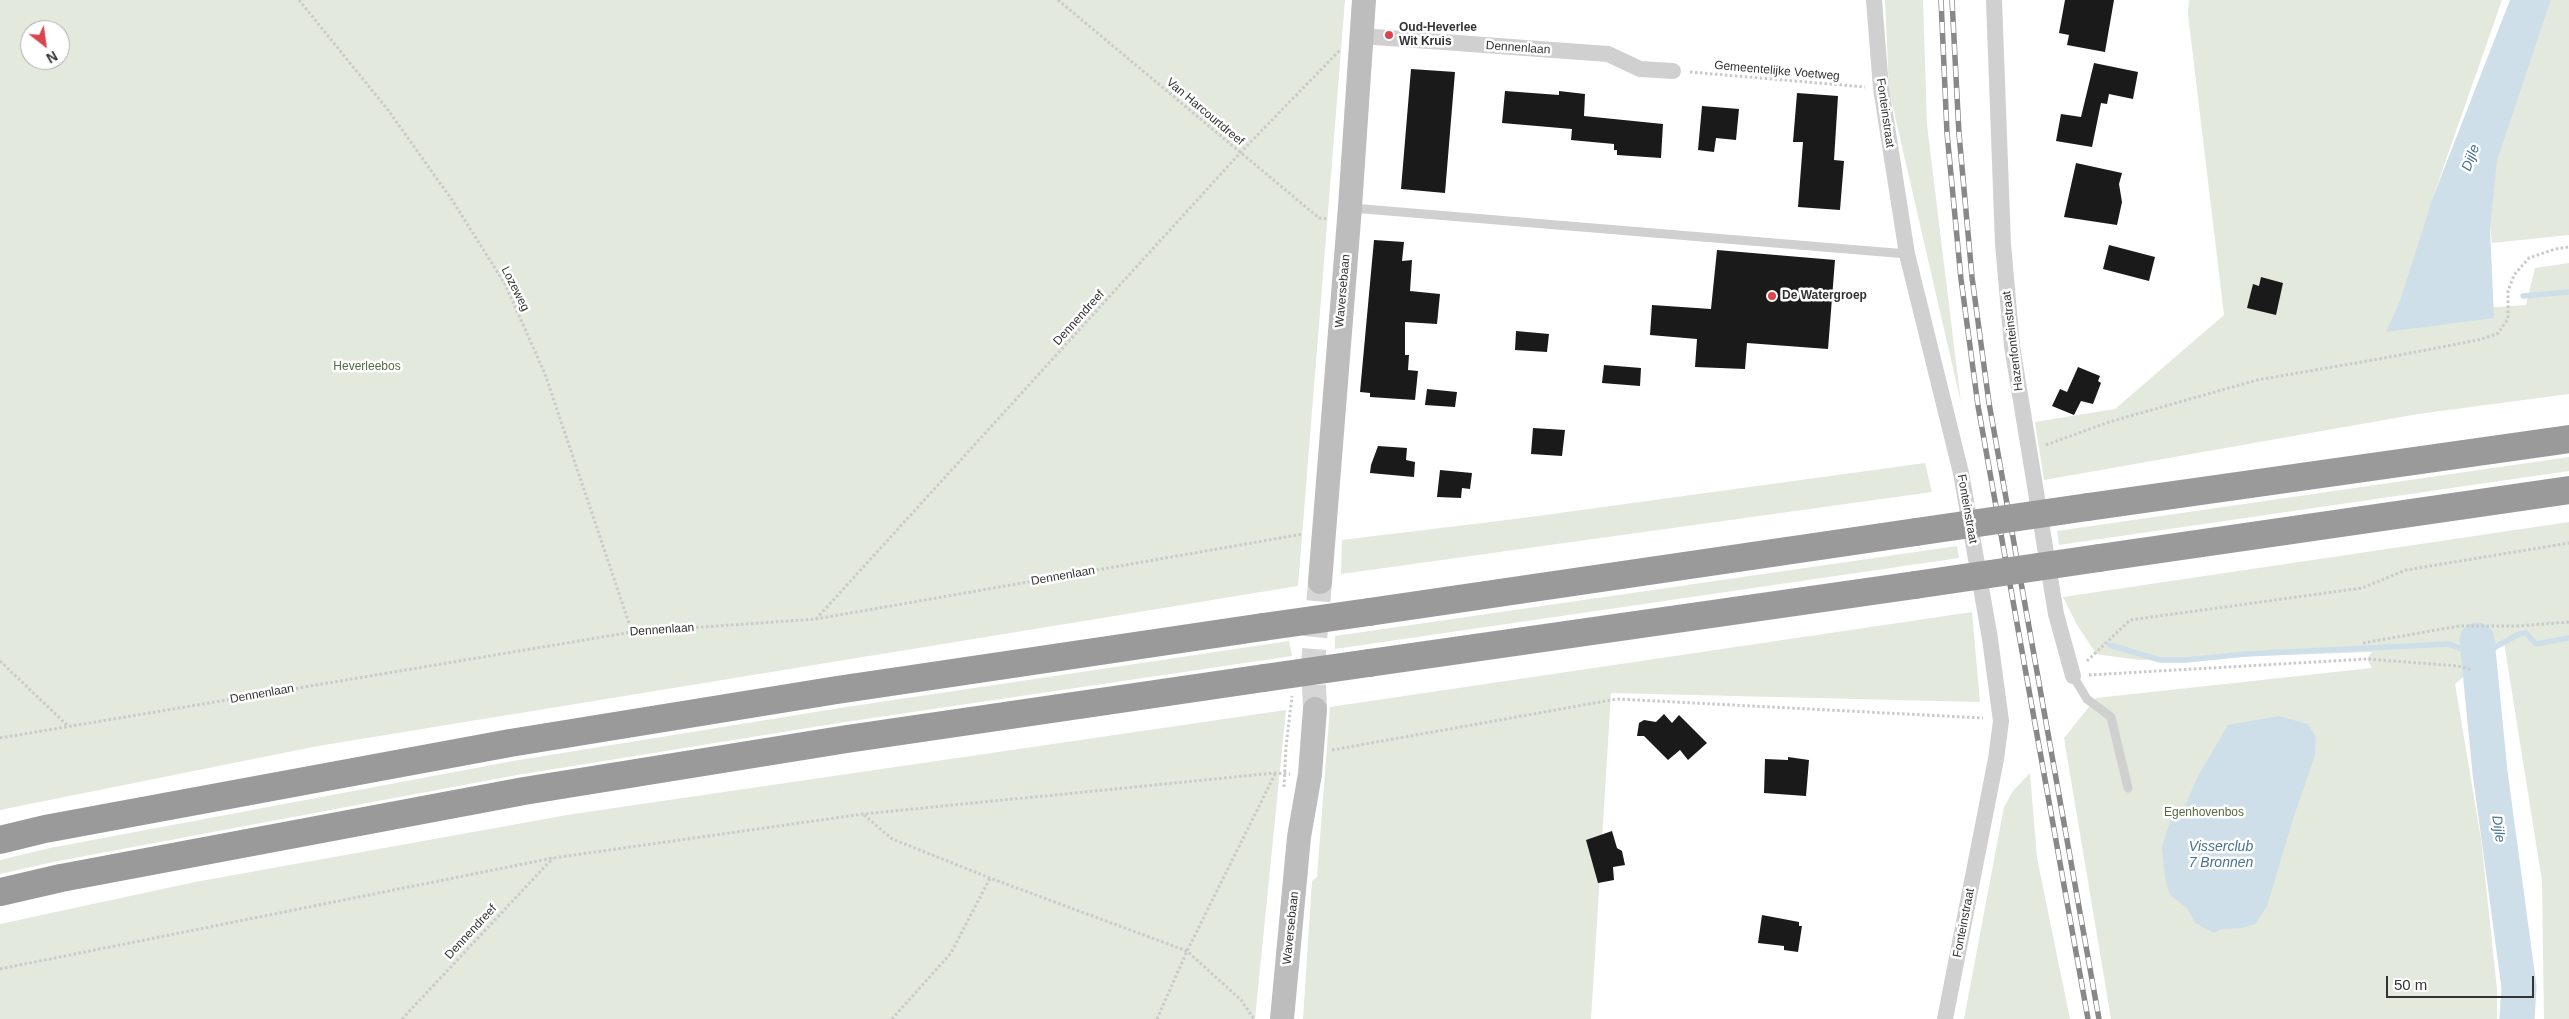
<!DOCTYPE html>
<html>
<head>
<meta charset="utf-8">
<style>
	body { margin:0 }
	#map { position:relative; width:2569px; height:1019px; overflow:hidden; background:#fff; font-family:Arial,sans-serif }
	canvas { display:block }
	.north { position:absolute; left:20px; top:20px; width:50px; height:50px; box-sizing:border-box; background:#fff; border:1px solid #adadad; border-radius:50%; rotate:150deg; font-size:14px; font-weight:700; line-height:20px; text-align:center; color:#333 }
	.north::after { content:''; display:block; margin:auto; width:18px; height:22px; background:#d9464e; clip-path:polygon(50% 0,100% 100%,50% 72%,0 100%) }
	.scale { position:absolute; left:2386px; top:976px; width:148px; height:22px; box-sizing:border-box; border:2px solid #333; border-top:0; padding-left:6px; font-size:15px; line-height:18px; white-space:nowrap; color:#333; -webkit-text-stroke:4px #fff; paint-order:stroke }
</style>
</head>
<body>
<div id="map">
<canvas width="2569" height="1019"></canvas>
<div class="north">N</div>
<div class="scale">50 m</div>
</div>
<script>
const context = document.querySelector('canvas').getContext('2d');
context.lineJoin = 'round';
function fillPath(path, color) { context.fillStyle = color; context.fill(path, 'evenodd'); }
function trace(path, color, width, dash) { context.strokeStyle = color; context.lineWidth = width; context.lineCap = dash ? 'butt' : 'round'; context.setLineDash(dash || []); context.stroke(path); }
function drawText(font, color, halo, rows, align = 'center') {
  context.font = font + ' Arial,sans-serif'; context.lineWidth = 5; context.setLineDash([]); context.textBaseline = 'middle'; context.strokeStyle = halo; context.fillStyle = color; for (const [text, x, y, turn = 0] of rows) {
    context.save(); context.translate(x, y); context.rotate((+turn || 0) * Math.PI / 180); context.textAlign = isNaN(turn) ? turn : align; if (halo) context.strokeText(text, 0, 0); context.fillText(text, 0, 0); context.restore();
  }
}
fillPath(new Path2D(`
	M0,0H1345L1298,586L318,746L0,810ZM30,30H60V60H30Z
	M1885,0H1923L1927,125L1961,403L1889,90Z
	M2189,0H2502L2433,197L2410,313L2526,305L2535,268L2569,263V394L2418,414L2044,480L2035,422L2115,409L2224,315L2188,14Z
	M2551,0H2569V235L2492,243L2486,193Z
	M2569,457V471L2059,545L2057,531Z
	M1925,463L1932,492L1341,574L1342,540L1523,518Z
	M2569,522V1019H2544L2542,881L2504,642L2455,684L2481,839L2497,989V1019H2111L2064,738L2096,698L2372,668L2367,659L2372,652L2139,660L2096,654L2076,623L2063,597Z
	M1957,546L1959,558L1335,649V636Z
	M1972,612L1980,702L1611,693L1591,1019H1303L1312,881L1317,877L1330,707Z
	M1289,641L1292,656L845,722L517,775L53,862L0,874V860L50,848L513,761L840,708Z
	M1286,710L1255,1019H0V924L195,882L573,814Z
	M2030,773L2037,858L2070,1019H1964L2004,807L2013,791Z`), '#e3e9dd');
fillPath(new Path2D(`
	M2510,0H2551L2497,161L2490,228L2494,318L2386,332L2400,301L2433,197Z
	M2279,716L2308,724L2316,737L2315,755L2294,816L2267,906L2255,924L2242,928L2221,929L2214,933L2195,923L2187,908L2170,895L2165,879L2162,847L2170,821L2183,811L2198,776L2228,725Z`), '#cedfea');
trace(new Path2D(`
	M2523,296L2569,292
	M2110,645L2160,660H2186L2246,654L2449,644L2479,656L2519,634L2526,633L2536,644L2569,638`), '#cedfea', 5.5);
trace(new Path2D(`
	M2477,640L2490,772L2519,987L2517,1019`), '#cedfea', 35);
fillPath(new Path2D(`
	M2065,0H2114L2105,52L2067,45L2069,35L2059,33Z
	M2094,63L2138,72L2133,99L2109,94L2107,104L2101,103L2092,147L2056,141L2061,114L2081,117Z
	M1411,69L1455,72L1445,193L1401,189Z
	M1505,91L1559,95V91L1585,94L1584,116L1663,124L1661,158L1617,155V150H1614V144L1571,140L1572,129L1502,123Z
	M1797,93L1838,96L1834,160L1844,161L1840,210L1798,207L1803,142H1793Z
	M1702,106L1739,109L1736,140L1716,138L1714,152L1698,150Z
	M2076,163L2122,173L2119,184L2122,202L2117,225L2064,217Z
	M1374,240L1404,242L1402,261L1412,260L1410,291L1440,294L1437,324L1405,322V355H1409L1408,370L1418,371L1415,400L1370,397V393L1360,392Z
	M2109,245L2155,257L2149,281L2103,269Z
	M1717,250L1835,260L1828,349L1747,343L1745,369L1695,367L1697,339L1650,335L1652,305L1711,309Z
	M2261,277L2283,283L2276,315L2247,308L2253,284L2259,286Z
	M1516,331L1549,334L1547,352L1515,350Z
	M1604,365L1641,368L1640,386L1602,383Z
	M2078,367L2100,376L2098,381L2101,383L2093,404L2081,401L2074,415L2052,406L2060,389L2067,392Z
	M1427,389L1457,392L1455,407L1425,405Z
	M1533,428L1565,430L1562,456L1531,454Z
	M1378,446L1407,448L1406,460L1415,462L1414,477L1370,473L1371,465Z
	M1440,470L1472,473L1470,489L1462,488L1461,498L1437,497Z
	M1664,714L1672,723L1679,715L1707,743L1688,760L1680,750L1668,760L1644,736H1637L1639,723L1644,720L1656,722Z
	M1788,757L1809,760L1806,796L1764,793L1765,759L1788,760Z
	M1612,831L1617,848L1622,851L1625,865L1613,867L1614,880L1598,883L1586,840Z
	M1762,915L1799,922V926H1802L1798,952L1784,950V946L1758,943Z`), '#1a1a1a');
trace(new Path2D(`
	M1315,709L1313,664L1320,582`), '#d6d6d6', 24, [24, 12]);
trace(new Path2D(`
	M299,0L388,110L452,200L505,284L545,374L632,632
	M1058,0L1319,218L1329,219
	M1690,72L1865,87
	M2046,445L2109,422L2257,380L2379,359L2478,340L2497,334L2508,319V291L2514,275L2529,258L2555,249L2569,247
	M816,619L1240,153L1340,50
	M2363,643L2459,626H2518L2569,622
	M0,661L68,726
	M2087,661L2130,620L2362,588L2406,570L2569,543
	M2089,675L2367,659L2458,666L2472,670
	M0,738L632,632L816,619L1303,534
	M1332,750L1617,699L1983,718
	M1284,787L1286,747L1292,696
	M864,815L892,839L990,878L1187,951L1241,1000L1254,1019
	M0,969L553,858L863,814L1275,773L1290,774
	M402,1019L553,858
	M892,1019L951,953L990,878
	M1157,1019L1187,951L1275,774`), '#cacaca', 3, [2.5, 2.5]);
trace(new Path2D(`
	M1352,208L1907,254
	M2073,676L2087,699L2111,717L2128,788`), '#d0d0d0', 9);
trace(new Path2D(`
	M1874,0L1881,88L1907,254L1961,473L1990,639L2001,721L1996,759L1945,1019
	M1994,0L2003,244L2012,346L2056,614L2073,676
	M1361,36L1608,54L1640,69L1673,71`), '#d0d0d0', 16);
trace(new Path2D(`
	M1320,582L1350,207L1364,0
	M1282,1019L1299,837L1310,774L1315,709`), '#bdbdbd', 24);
trace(new Path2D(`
	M2088,507L2569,439
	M2099,558L2569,490
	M1369,612L1916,532
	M1369,663L1915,585
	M0,840L45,829L510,743L837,690L1263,627
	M0,892L61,878L524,791L847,739L1264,678`), '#9a9a9a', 28);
const rail = new Path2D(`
	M1941,0L1947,133L1961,279L1978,406L2088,1019
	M1952,0L1959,134L1972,277L1989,403L2099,1019`);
trace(rail, '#888', 5.5);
trace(rail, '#fff', 4, [11]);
trace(new Path2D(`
	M1916,532L2088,507
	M1915,585L2099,558
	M1263,627L1369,612
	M1264,678L1369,663`), '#9a9a9a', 28);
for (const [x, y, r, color] of [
	[1389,35,5,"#d9464e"],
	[1772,296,5,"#d9464e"]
]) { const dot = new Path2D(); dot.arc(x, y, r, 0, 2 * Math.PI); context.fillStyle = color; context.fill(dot); trace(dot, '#fff', 2); }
drawText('bold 12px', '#333', '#fff', [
	["Oud-Heverlee",1399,28],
	["Wit Kruis",1399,42],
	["De Watergroep",1782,296]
], 'left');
drawText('12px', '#333', '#fff', [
	["Dennenlaan",1518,48,4],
	["Gemeentelijke Voetweg",1777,71,5],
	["Van Harcourtdreef",1205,112,40],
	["Fonteinstraat",1885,113,82],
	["Lozeweg",515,289,63],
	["Waversebaan",1343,291,-85],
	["Dennendreef",1079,318,-48],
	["Hazenfonteinstraat",2013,341,-97],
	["Fonteinstraat",1967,509,80],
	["Dennenlaan",1063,576,-10],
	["Dennenlaan",662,630,-4],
	["Dennenlaan",262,694,-10],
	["Fonteinstraat",1964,923,-79],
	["Waversebaan",1291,928,-84],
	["Dennendreef",471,932,-47]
]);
drawText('12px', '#556c43', '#fff', [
	["Heverleebos",367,367],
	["Egenhovenbos",2204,813]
]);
drawText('italic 14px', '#467290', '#fff', [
	["Dijle",2471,158,-70],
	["Dijle",2498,829,82],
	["Visserclub",2221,847],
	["7 Bronnen",2221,863]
]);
</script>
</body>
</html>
